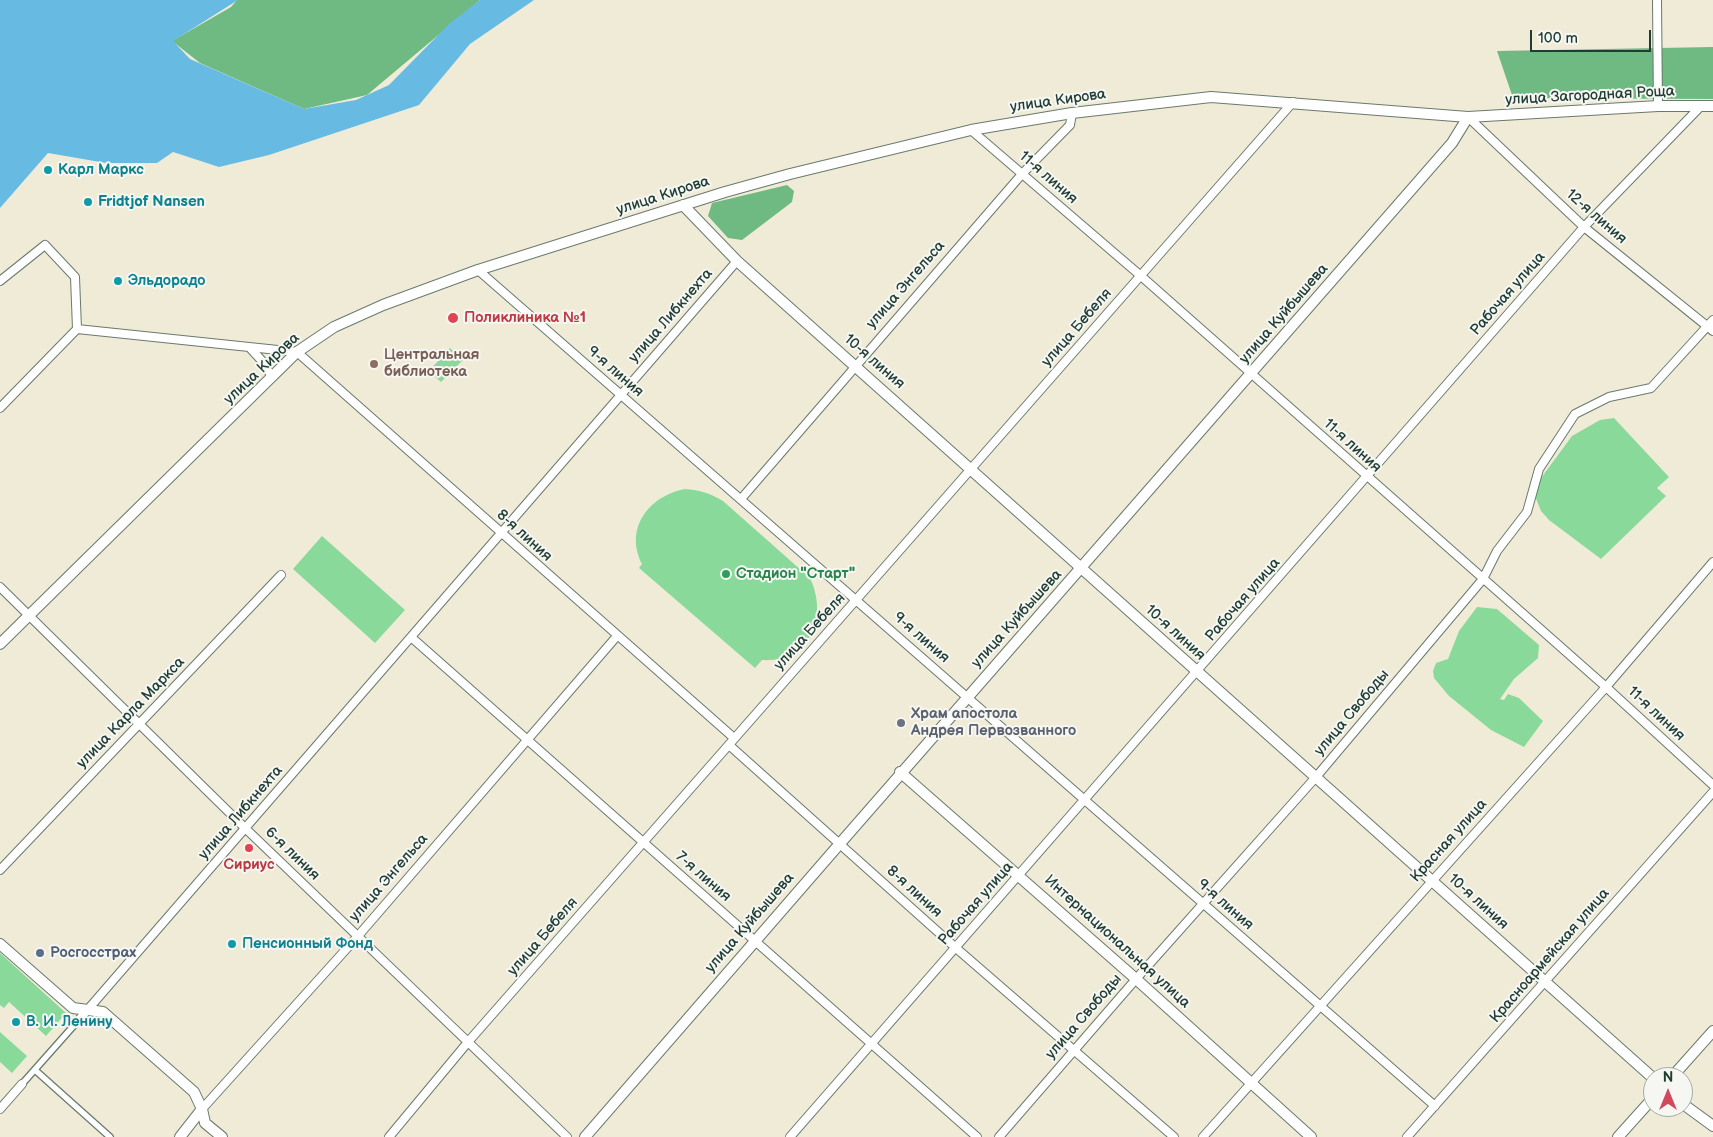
<!DOCTYPE html>
<html>
<head>
<meta charset="utf-8">
<style>
	body { margin:0 }
	#map { position:relative; width:1713px; height:1137px; overflow:hidden; background:#f0ebd7; font-family:"Balsamiq Sans",sans-serif }
	canvas { display:block }
	.north { position:absolute; left:1643px; top:1067px; width:50px; height:50px; box-sizing:border-box; background:#f6f6f2; border:1px solid #a0aca6; border-radius:50%; rotate:0deg; font-size:14px; font-weight:700; line-height:20px; text-align:center; color:#1f3d34 }
	.north::after { content:''; display:block; margin:auto; width:18px; height:22px; background:#d1495b; clip-path:polygon(50% 0,100% 100%,50% 72%,0 100%) }
	.scale { position:absolute; left:1530px; top:30px; width:121px; height:22px; box-sizing:border-box; border:2px solid #1f3d34; border-top:0; padding-left:6px; font-size:15px; line-height:18px; white-space:nowrap; color:#1f3d34; -webkit-text-stroke:4px #f6f6f2; paint-order:stroke }
</style>
</head>
<body>
<div id="map">
<canvas width="1713" height="1137"></canvas>
<div class="north">N</div>
<div class="scale">100 m</div>
</div>
<script>
const context = document.querySelector('canvas').getContext('2d');
context.lineJoin = 'round';
function fillPath(path, color) { context.fillStyle = color; context.fill(path, 'evenodd'); }
function trace(path, color, width, dash) { context.strokeStyle = color; context.lineWidth = width; context.lineCap = dash ? 'butt' : 'round'; context.setLineDash(dash || []); context.stroke(path); }
function drawText(font, color, halo, rows, align = 'center') {
  context.font = font + ' "Balsamiq Sans",sans-serif'; context.lineWidth = 4; context.setLineDash([]); context.textBaseline = 'middle'; context.strokeStyle = halo; context.fillStyle = color; for (const [text, x, y, turn = 0] of rows) {
    context.save(); context.translate(x, y); context.rotate((+turn || 0) * Math.PI / 180); context.textAlign = isNaN(turn) ? turn : align; if (halo) context.strokeText(text, 0, 0); context.fillText(text, 0, 0); context.restore();
  }
}
fillPath(new Path2D(`
	M450,348L463,360L441,382L429,371Z
	M1614,418L1669,477L1657,488L1666,496L1601,559L1549,520L1541,511L1535,496L1541,478L1572,436L1600,420Z
	M685,489C700,490 710,493 723,501L810,578C829,618 809,663 762,660L755,668L639,568L642,564C624,528 649,496 685,489Z
	M322,536L405,610L375,643L293,569Z
	M1477,607L1497,609L1539,645L1538,658L1514,679L1500,699L1504,700L1508,694L1519,698L1543,721L1524,747L1491,730L1449,696L1434,678L1433,671L1436,663L1448,659L1459,631Z
	M0,953L66,1013L46,1036L9,1002L4,1008L0,1005Z
	M0,1032L27,1056L12,1073L0,1062Z`), '#89da9a');
fillPath(new Path2D(`
	M237,0H480L367,95L304,109L200,63L172,41L231,7Z
	M1713,47V99L1513,98L1497,51Z
	M787,185L794,191L792,202L742,240L728,238L708,216L712,203Z`), '#6eba82');
fillPath(new Path2D(`
	M0,0H238L173,41L190,59L304,109L356,100L389,85L449,24L480,0H534L470,44L419,105L269,155L219,167L173,152L157,163H106L48,153L0,208Z`), '#67bbe3');
const pedestrian = new Path2D(`
	M35,1070L110,1137
	M22,1084L77,1022`);
const minor = new Path2D(`
	M1657,0L1658,106
	M1468,117L1584,227L1713,331
	M971,130L1141,276L1606,687L1713,785
	M478,270L1435,1106
	M0,281L45,245L75,277L77,329L297,352L734,738
	M251,349L263,362L272,377
	M0,408L77,329
	M741,499L1022,174L1070,125L1072,113
	M0,587L245,828L567,1137
	M411,637L977,1137
	M729,745L956,948L1174,1137
	M0,870L281,575
	M77,1022L737,261
	M0,1109L22,1084
	M202,1109L358,936L617,636
	M389,1137L468,1042L1293,102
	M790,1137L1584,227L1700,107
	M999,1137L1136,979L1316,777L1483,579L1497,551L1527,512L1539,469L1575,414L1609,397L1651,388L1713,320
	M1203,1137L1606,687L1713,562
	M1407,1137L1713,792`);
const tertiary = new Path2D(`
	M683,205L737,261L1653,1078
	M0,644L297,352L334,327L383,305L478,270L725,192L790,174L971,130L1072,113L1211,97L1468,117L1658,106H1713
	M900,772L1136,979L1311,1137
	M0,944L73,1008L103,1012L194,1092L202,1109L205,1123L222,1137
	M1672,1077L1713,1031
	M1683,1104L1713,1126
	M180,1137L202,1109
	M585,1137C872,804 1164,476 1452,143L1468,117
	M1618,1137L1653,1098`);
trace(pedestrian, '#687a6d', 8);
trace(minor, '#687a6d', 10);
trace(tertiary, '#687a6d', 12);
trace(pedestrian, '#fff', 5.5);
trace(minor, '#fff', 8);
trace(tertiary, '#fff', 10);
for (const [x, y, r, color] of [
	[48,170,5,"#0f9aa8"],
	[88,202,5,"#0f9aa8"],
	[118,281,5,"#0f9aa8"],
	[453,318,6,"#e0444e"],
	[374,364,5,"#8d6e63"],
	[726,574,5,"#2e9e5b"],
	[901,723,5,"#6b7280"],
	[249,848,5,"#e0444e"],
	[232,944,5,"#0f9aa8"],
	[40,953,5,"#5c6f8a"],
	[16,1022,5,"#0f9aa8"]
]) { const dot = new Path2D(); dot.arc(x, y, r, 0, 2 * Math.PI); context.fillStyle = color; context.fill(dot); trace(dot, '#f6f6f2', 2); }
drawText('15px', '#1f3d34', '#f6f6f2', [
	["улица Загородная Роща",1590,96,-3],
	["улица Кирова",1058,101,-8],
	["11-я линия",1048,178,41],
	["улица Кирова",663,196,-18],
	["12-я линия",1596,217,41],
	["улица Энгельса",906,285,-49],
	["Рабочая улица",1508,294,-49],
	["улица Куйбышева",1284,314,-49],
	["улица Либкнехта",671,316,-49],
	["улица Бебеля",1077,328,-49],
	["10-я линия",874,362,41],
	["улица Кирова",262,369,-43],
	["9-я линия",615,372,41],
	["11-я линия",1352,446,42],
	["8-я линия",524,536,42],
	["Рабочая улица",1243,600,-49],
	["улица Куйбышева",1017,619,-48],
	["улица Бебеля",810,632,-48],
	["10-я линия",1175,633,42],
	["9-я линия",921,638,41],
	["улица Карла Маркса",131,713,-46],
	["улица Свободы",1352,713,-50],
	["11-я линия",1656,714,43],
	["улица Либкнехта",241,813,-49],
	["Красная улица",1449,841,-48],
	["6-я линия",292,854,44],
	["7-я линия",703,877,41],
	["улица Энгельса",389,878,-49],
	["8-я линия",914,892,42],
	["10-я линия",1478,902,42],
	["Рабочая улица",976,904,-49],
	["9-я линия",1225,905,41],
	["улица Куйбышева",750,923,-49],
	["улица Бебеля",543,937,-49],
	["Интернациональная улица",1117,942,42],
	["Красноармейская улица",1550,956,-49],
	["улица Свободы",1084,1017,-49]
]);
drawText('bold 15px', '#0d838f', '#f6f6f2', [
	["Карл Маркс",58,170],
	["Fridtjof Nansen",98,202],
	["Эльдорадо",128,281],
	["Пенсионный Фонд",242,944],
	["В. И. Ленину",26,1022]
], 'left');
drawText('bold 15px', '#be3a42', '#f6f6f2', [
	["Поликлиника №1",464,318],
	["Сириус",249,865,"center"]
], 'left');
drawText('bold 15px', '#785e54', '#f6f6f2', [
	["Центральная",384,355],
	["библиотека",384,372]
], 'left');
drawText('bold 15px', '#27864d', '#f6f6f2', [
	["Стадион \"Старт\"",736,574]
], 'left');
drawText('bold 15px', '#5b616d', '#f6f6f2', [
	["Храм апостола",911,714],
	["Андрея Первозванного",911,731]
], 'left');
drawText('bold 15px', '#4e5e75', '#f6f6f2', [
	["Росгосстрах",50,953]
], 'left');
</script>
</body>
</html>
